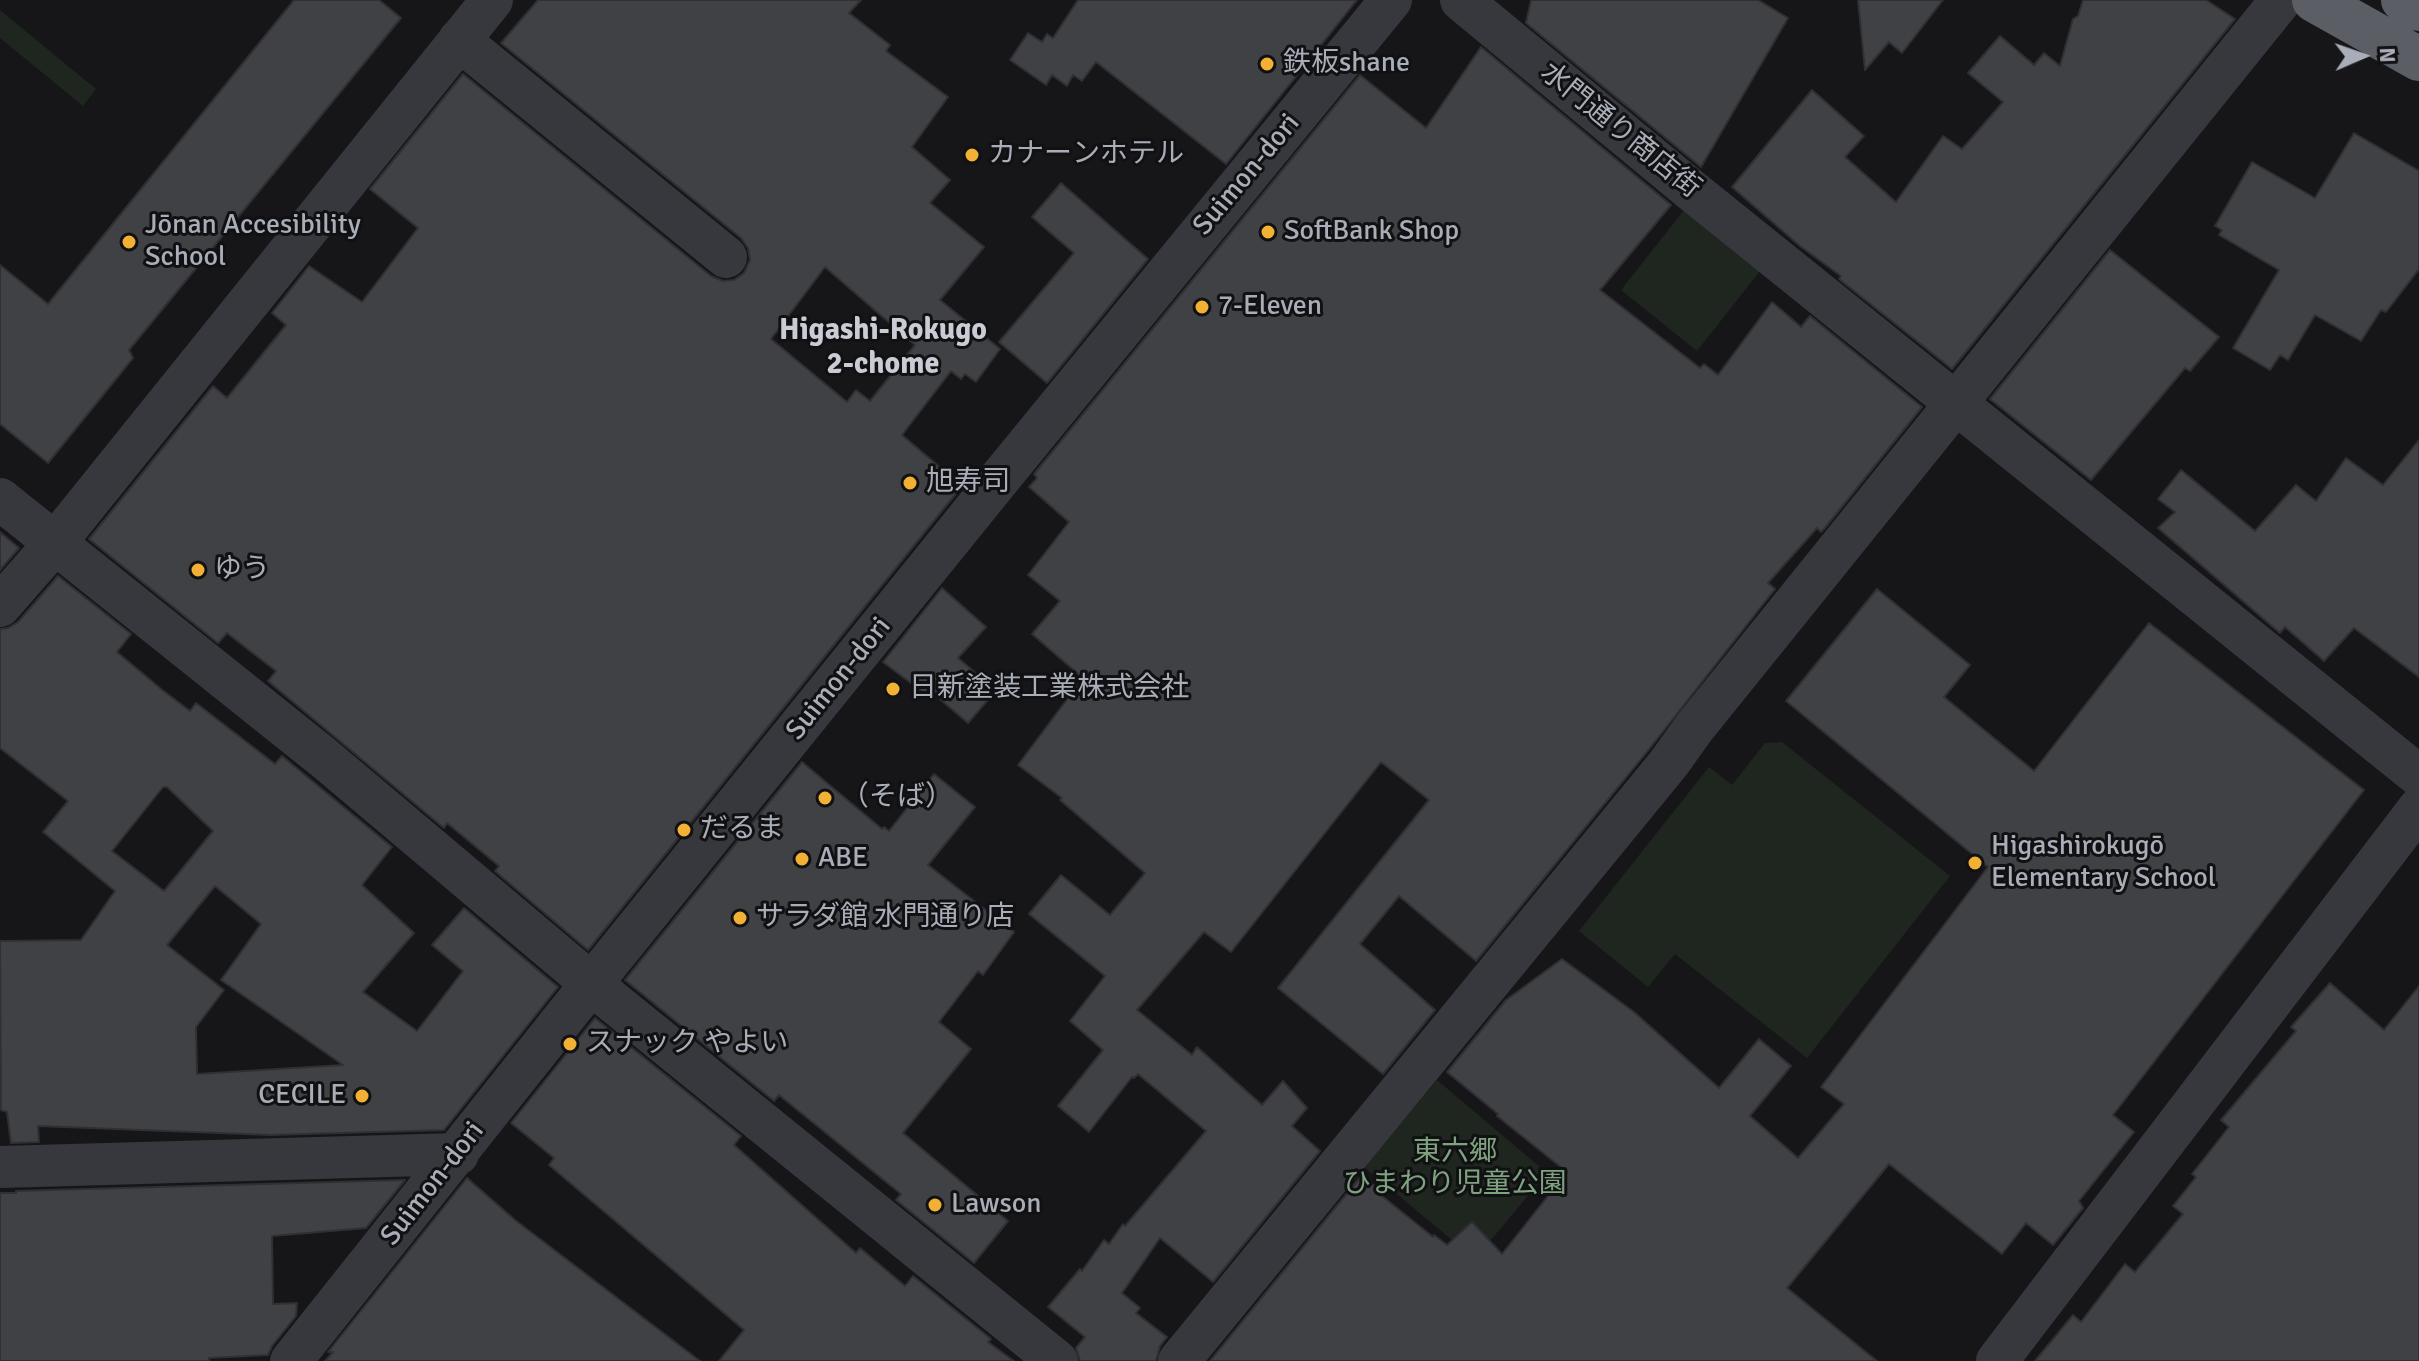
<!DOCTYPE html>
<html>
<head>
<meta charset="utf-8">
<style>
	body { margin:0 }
	#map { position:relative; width:2419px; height:1361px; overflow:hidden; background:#161618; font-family:Signika,sans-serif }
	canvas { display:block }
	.north { position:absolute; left:2323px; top:16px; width:80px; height:80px; -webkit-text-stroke:6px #111113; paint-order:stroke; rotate:88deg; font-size:22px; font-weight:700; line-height:32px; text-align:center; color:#a8adb8 }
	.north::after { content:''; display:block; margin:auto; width:28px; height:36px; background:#a8adb8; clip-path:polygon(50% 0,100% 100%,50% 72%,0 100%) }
</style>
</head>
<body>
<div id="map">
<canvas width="2419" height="1361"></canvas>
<div class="north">N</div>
</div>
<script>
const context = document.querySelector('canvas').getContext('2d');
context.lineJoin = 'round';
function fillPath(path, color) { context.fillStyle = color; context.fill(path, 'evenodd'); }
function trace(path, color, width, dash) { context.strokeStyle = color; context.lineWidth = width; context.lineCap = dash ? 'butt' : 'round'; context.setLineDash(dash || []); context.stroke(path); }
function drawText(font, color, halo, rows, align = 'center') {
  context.font = font + ' Signika,"Noto Sans JP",sans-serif'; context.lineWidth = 6; context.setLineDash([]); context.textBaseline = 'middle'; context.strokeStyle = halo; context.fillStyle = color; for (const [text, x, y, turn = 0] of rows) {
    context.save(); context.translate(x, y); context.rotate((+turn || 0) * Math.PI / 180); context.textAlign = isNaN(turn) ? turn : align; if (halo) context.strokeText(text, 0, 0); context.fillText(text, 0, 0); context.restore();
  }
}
fillPath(new Path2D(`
	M0,10L96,89L83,106L0,38Z
	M1688,205L1764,266L1697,351L1621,290Z
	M1782,742L1950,876L1807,1058L1675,954L1648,987L1579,931L1709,767L1732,785L1765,743Z
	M1437,1080L1547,1173L1475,1259L1364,1167Z`), '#1e261f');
const building = new Path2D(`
	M294,0H379L401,18L129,350L133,358L48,463L0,424V265L48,304Z
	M538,0H861L849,13L890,45L886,51L948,97L912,147L950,180L930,203L984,247L940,300L1000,349L976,382L965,374L961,379L951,371L902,435L962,486L588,950L495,871L499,866L447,823L444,828L268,681L276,671L227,633L218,643L89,539L213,386L227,398L286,325L272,313L309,266L362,302L418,228L370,189L463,74L711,276L723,281L734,280L744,273L750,260L748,248L741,238L501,43ZM825,267L915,345L870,401L856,390L847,402L771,339Z
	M1078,0H1357L1226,164L1096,62L1082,81L1073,75L1067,86L1052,75L1046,85L1010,60L1028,33L1042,42L1047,34L1053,38Z
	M1531,0H1758L1788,18L1701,167L1526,23Z
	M1858,0H1943L1902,53L1889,42L1865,70Z
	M2083,0H2206L2235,19L1952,369L1839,279L1841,276L1800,246L1732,187L1812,90L1864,136L1845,157L1896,202L1943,136L1962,149L2003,102L1968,73L2000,36L2034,65L2044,53L2060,66L2073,19L2078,16Z
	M1481,47L1671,205L1600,290L1700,368L1704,364L1718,375L1772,302L1801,327L1810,316L1922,407L1824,529L1821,532L1817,528L1768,583L1775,589L1650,748L1476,961L1399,896L1360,944L1435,1010L1383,1074L1278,988L1429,800L1381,762L1231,952L1204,932L1137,1010L1192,1055L1197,1047L1262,1105L1283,1081L1307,1108L1292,1126L1320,1151L1213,1282L1160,1238L1122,1293L1140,1308L1136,1313L1167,1337L1160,1346L1156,1361H1080L1076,1348L1085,1337L1048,1307L1080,1269L1082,1271L1104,1240L1109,1244L1123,1224L1125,1226L1206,1131L1138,1074L1134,1078L1132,1077L1089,1132L1058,1106L1103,1050L1070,1021L1105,976L1029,914L1061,875L1110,915L1145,873L1060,800L1062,798L1018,765L1083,678L1032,634L1060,601L1028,575L1069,522L1029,487L1037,478L1034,474L1360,75L1426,128Z
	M2354,133L2419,171V269L2386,312L2381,310L2361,341L2315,315L2288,360L2280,355L2270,370L2233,348L2279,270L2219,235L2222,230L2215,226L2252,162L2315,198Z
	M1061,183L1148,259L1047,383L999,342L1074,253L1032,217Z
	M2110,250L2219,337L2190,371L2185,368L2091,480L1990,399Z
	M2419,440V677L2354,628L2324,661L2285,627L2280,633L2158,528L2175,512L2158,499L2181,470L2255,531L2296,485L2316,501L2346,458L2383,485Z
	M0,532L19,548L0,570Z
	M58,576L131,634L117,652L161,689L190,711L196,703L275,764L282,756L392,847L362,885L414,933L363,992L417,1031L463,971L432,945L464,908L558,987L444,1130L270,1135L38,1126L39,1142L11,1143L7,1112L1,1110L0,941L81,940L115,891L43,832L68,801L0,748V629L8,628L18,622ZM163,787H167L213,831L164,891L112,851ZM215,886L261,924L221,980L343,1065L197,1074L196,1027L224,990L167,945Z
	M942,588L986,627L958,658L978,675L974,678L992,695L968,723L928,689L924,693L883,662Z
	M1877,589L1970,665L1944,697L2034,771L2149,623L2364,790L2113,1115L2134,1132L2079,1201L2083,1208L2053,1245L2026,1223L2002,1254L1889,1164L1787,1288L1877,1361H1210L1362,1175L1384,1194L1382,1196L1433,1237L1434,1235L1447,1245L1472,1222L1502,1254L1567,1172L1497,1116L1498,1114L1447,1072L1506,1000L1562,959L1634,1012L1719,1088L1759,1039L1791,1066L1750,1116L1798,1158L1844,1104L1821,1087L1988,867L1786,701Z
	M802,762L882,829L884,827L889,831L934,774L975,807L928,865L1014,932L983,975L978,971L939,1022L971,1049L903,1133L1008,1221L974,1263L896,1200L901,1194L779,1095L774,1101L625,980Z
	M2330,983L2384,1030L2419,986V1361H2035L2073,1315L2081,1322L2125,1264L2135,1272L2183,1214L2173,1206L2196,1177L2192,1174L2229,1127L2221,1120L2296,1031L2291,1027Z
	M595,1018L741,1136L734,1145L856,1253L860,1248L905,1286L913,1276L991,1339L988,1342L1014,1361H719L744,1330L549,1165L554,1158L511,1123Z
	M467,1178L515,1220L700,1361H325L333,1352H328Z
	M405,1180L366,1228L272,1236L273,1304L297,1303L296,1316L272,1346L268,1355L209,1358V1361H0V1193H16V1191Z`);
fillPath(building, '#404145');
trace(building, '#303034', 2);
trace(new Path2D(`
	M1461,0L1691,190L2419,776
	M459,40L726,257
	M0,499L324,758L612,1001L1057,1361
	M0,606L55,543L492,0
	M0,1167L458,1154
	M291,1361L571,1009L996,483L1391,0
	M1179,1361L1669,763L1694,728L2281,0
	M1997,1361L2419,808`), '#37383d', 42);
trace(new Path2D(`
	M2314,0L2419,59
	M2403,0L2419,9`), '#5b5e65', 44);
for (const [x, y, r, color] of [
	[1267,64,8,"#f2b134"],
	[972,155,8,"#f2b134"],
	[1268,232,8,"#f2b134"],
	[129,242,8,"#f2b134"],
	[1202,307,8,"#f2b134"],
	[910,483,8,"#f2b134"],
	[198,570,8,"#f2b134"],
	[893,689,8,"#f2b134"],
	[825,798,8,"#f2b134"],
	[684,830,8,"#f2b134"],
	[802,859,8,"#f2b134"],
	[1975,863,8,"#f2b134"],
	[740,918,8,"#f2b134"],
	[570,1044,8,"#f2b134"],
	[362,1096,8,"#f2b134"],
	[935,1205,8,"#f2b134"]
]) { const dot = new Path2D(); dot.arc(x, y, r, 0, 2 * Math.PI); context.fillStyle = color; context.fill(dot); trace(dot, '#111113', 3); }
drawText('28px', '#a8adb8', '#111113', [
	["鉄板shane",1283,64],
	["カナーンホテル",988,155],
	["Jōnan Accesibility",145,226],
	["School",145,258],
	["SoftBank Shop",1284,232],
	["7-Eleven",1218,307],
	["旭寿司",926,483],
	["ゆう",214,570],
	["日新塗装工業株式会社",909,689],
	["（そば）",841,798],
	["だるま",700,830],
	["Higashirokugō",1991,847],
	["Elementary School",1991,879],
	["ABE",818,859],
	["サラダ館 水門通り店",756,918],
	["スナック やよい",586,1044],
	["CECILE",346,1096,"right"],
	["Lawson",951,1205]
], 'left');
drawText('28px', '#a8adb8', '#111113', [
	["水門通り商店街",1620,131,39],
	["Suimon-dori",1247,175,-50],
	["Suimon-dori",839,679,-51],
	["Suimon-dori",433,1184,-52]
]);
drawText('28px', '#7fa381', '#111113', [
	["東六郷",1455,1153],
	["ひまわり児童公園",1455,1185]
]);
drawText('bold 30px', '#c9ccd4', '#111113', [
	["Higashi-Rokugo",883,331],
	["2-chome",883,365]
]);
</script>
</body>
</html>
